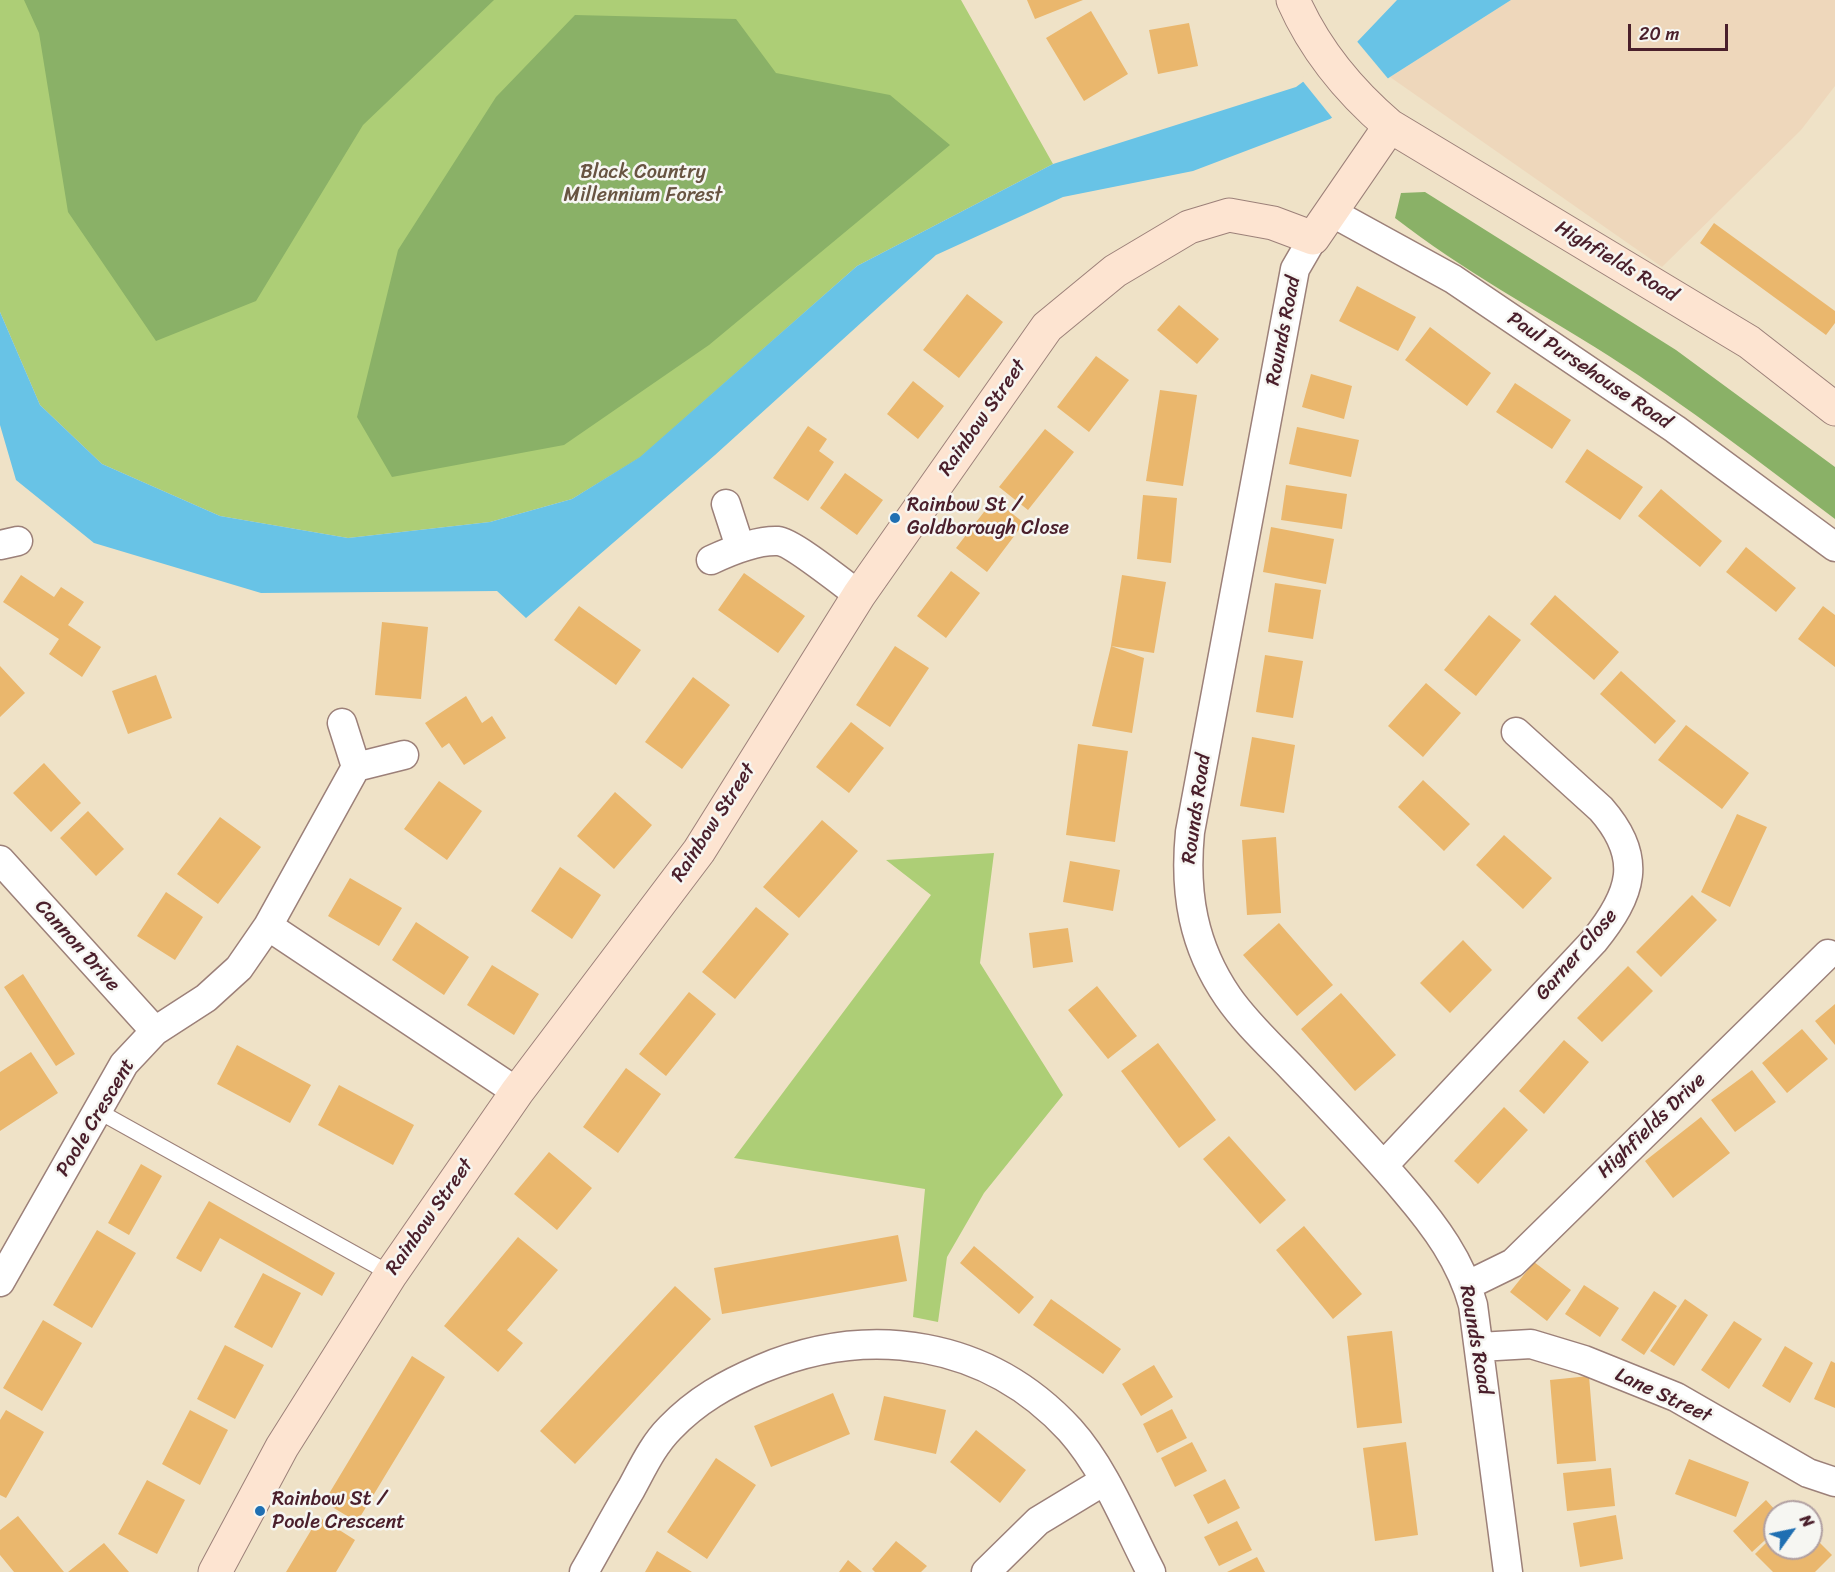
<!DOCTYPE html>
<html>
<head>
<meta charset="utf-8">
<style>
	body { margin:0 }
	#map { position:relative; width:1835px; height:1572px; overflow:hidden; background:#efe2c7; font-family:Sriracha,sans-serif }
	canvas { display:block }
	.north { position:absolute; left:1763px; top:1500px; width:60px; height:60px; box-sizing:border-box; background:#f6f6f2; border:2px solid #b1a0a2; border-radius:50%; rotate:57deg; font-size:16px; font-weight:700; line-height:24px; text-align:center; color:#4a1f2b }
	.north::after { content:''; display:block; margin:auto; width:21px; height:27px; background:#1f6fb2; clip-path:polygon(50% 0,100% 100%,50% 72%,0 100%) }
	.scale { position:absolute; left:1628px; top:24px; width:100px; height:27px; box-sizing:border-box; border:3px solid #4a1f2b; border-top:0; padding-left:8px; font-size:18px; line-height:21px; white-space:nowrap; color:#4a1f2b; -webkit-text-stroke:4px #f6f6f2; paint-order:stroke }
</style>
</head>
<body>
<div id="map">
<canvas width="1835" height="1572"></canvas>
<div class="north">N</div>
<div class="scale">20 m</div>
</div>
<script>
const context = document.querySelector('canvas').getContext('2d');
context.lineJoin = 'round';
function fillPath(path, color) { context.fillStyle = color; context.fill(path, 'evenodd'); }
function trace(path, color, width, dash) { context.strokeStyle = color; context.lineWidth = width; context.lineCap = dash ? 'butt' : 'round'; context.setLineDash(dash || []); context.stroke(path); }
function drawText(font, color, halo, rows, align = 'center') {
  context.font = font + ' Sriracha,sans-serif'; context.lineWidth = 5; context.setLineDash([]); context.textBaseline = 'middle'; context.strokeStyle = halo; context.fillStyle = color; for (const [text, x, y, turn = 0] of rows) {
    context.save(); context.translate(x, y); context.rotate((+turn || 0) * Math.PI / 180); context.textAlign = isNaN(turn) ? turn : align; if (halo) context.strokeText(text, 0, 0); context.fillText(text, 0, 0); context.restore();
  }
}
fillPath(new Path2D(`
	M1511,0H1835V86L1801,130L1662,267L1390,77Z`), '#eed7bb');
fillPath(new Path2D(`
	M0,0H961L1053,164L857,266L641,457L572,499L490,522L348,538L220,516L102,464L40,405L0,312Z
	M994,853L980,963L1063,1095L984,1193L947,1257L938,1322L913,1317L925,1189L734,1158L931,895L886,860Z`), '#adce76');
fillPath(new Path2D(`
	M24,0H494L363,125L256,301L156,341L68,212L39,33Z
	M575,15L736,19L776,73L890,95L950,145L709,345L564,445L392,477L357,417L398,250L496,97Z
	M1425,192L1676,350L1835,467V519C1761,463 1687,406 1609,356C1538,311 1462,270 1395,218L1401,193Z`), '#8ab167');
fillPath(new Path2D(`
	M1397,0H1511L1390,77L1330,119L1193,171L1063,197L936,255L715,455L526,618L497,591L261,593L94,543L16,480L0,425V312L40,405L102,464L220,516L348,538L490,522L572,499L640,457L857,266L1053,164L1296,87L1357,42Z`), '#68c3e6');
fillPath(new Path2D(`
	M1355,39L1390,81L1334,120L1301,79Z`), '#efe2c7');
fillPath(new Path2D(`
	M1027,0H1083L1035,19Z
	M1091,11L1128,74L1084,101L1046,38Z
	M1189,23L1198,66L1158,74L1149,30Z
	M1714,223L1835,311V323L1826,335L1700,243Z
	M1357,286L1416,317L1398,351L1339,321Z
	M967,294L1003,322L959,378L923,350Z
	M1179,305L1219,339L1197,364L1157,330Z
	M1430,327L1491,373L1467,406L1405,360Z
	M1096,356L1129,380L1089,432L1057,407Z
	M1311,374L1352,386L1344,419L1302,407Z
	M913,381L944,406L918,439L887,414Z
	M1515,383L1571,420L1552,449L1496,412Z
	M1160,390L1197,395L1183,486L1146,481Z
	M808,426L827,439L819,451L834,462L808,501L773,478Z
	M1297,427L1359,440L1351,477L1289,464Z
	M1045,429L1074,452L1028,510L999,487Z
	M1587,449L1643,487L1620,520L1565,482Z
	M845,473L883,500L857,535L820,508Z
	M1286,485L1347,494L1342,529L1281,520Z
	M1661,489L1722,541L1700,567L1638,516Z
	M1143,495L1177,498L1171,563L1137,559Z
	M994,499L1024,523L987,572L956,548Z
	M1271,527L1334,539L1326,584L1263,572Z
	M1746,547L1796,588L1776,612L1726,572Z
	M951,571L980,593L946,638L917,616Z
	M744,573L805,616L778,653L718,610Z
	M21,575L54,597L61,587L84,602L68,625L101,647L82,677L49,654L59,639L3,602Z
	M1122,575L1166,582L1154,653L1111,646Z
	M1275,583L1321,590L1313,639L1268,632Z
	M1555,595L1619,652L1594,680L1530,624Z
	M579,606L641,650L616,685L554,640Z
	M1823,606L1835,615V667L1798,639Z
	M1489,615L1521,640L1476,696L1444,670Z
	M382,622L428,627L421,699L375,695Z
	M895,646L929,668L890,727L856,705Z
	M1111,646L1144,658L1132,733L1092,726Z
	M1265,655L1303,661L1293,718L1256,712Z
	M0,666L25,693L0,717Z
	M1621,671L1676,721L1655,744L1600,694Z
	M156,675L172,718L128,734L112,691Z
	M693,677L730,705L682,769L645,742Z
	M1426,683L1461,713L1423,757L1388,726Z
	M466,696L482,723L492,716L506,738L464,765L449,743L442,748L425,723Z
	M851,722L884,748L849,793L816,767Z
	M1686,725L1749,773L1722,809L1658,760Z
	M1252,737L1295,745L1284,813L1240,806Z
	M1078,744L1128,751L1115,842L1066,835Z
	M44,763L81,803L51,832L13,793Z
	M1423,780L1470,824L1444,851L1398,807Z
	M439,781L482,811L447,860L404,829Z
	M615,792L652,825L614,869L577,836Z
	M88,811L124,849L96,876L60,838Z
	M1737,814L1767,827L1730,907L1701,892Z
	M220,817L261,847L218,904L177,874Z
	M822,820L858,851L799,918L763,887Z
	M1504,835L1552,878L1523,909L1476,865Z
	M1276,837L1281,913L1247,915L1242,840Z
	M1070,861L1120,870L1113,911L1063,902Z
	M560,867L601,895L572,939L531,911Z
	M350,878L402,908L379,946L328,916Z
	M166,892L203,917L175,960L137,936Z
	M1692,895L1717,920L1661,977L1636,952Z
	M756,907L789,934L735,999L702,972Z
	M416,922L469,957L444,995L392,960Z
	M1279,923L1333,985L1297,1016L1243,955Z
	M1068,928L1073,962L1033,968L1029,933Z
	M1463,940L1492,970L1450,1013L1420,983Z
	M492,965L539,994L514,1035L467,1005Z
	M1628,966L1653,991L1602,1042L1577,1018Z
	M23,974L75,1054L56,1066L4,987Z
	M1097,986L1137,1036L1108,1059L1068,1010Z
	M689,992L716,1014L666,1076L639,1054Z
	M1341,993L1396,1055L1355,1091L1301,1029Z
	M1835,1004V1045L1815,1021Z
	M1802,1029L1828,1059L1787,1093L1762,1063Z
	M1564,1040L1589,1062L1544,1114L1519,1091Z
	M1158,1043L1216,1120L1179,1148L1121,1071Z
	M237,1045L311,1085L290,1123L217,1084Z
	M31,1052L58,1093L0,1131V1072Z
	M626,1068L661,1094L618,1153L583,1127Z
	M1752,1070L1776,1102L1735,1132L1711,1100Z
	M339,1085L414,1125L393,1165L318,1125Z
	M1504,1107L1528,1130L1478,1184L1454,1161Z
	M1701,1117L1730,1153L1673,1198L1645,1161Z
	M1229,1136L1286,1200L1260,1224L1203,1159Z
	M549,1152L592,1188L557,1230L514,1194Z
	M141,1164L162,1176L129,1235L108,1223Z
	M209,1201L335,1273L322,1296L220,1238L201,1272L176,1258Z
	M1304,1226L1362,1294L1333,1319L1276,1250Z
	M97,1230L136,1253L92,1328L53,1305Z
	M898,1235L907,1281L722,1314L714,1268Z
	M518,1237L558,1270L507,1330L523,1343L498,1372L444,1326Z
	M974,1246L1034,1297L1019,1314L960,1263Z
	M1534,1262L1571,1290L1547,1321L1510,1292Z
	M263,1273L301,1293L272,1348L234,1327Z
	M1584,1285L1619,1308L1600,1337L1565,1314Z
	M675,1286L711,1319L575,1464L540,1431Z
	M1654,1291L1677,1306L1644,1355L1621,1340Z
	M1051,1299L1121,1349L1103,1374L1033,1325Z
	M1685,1299L1708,1315L1674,1366L1650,1351Z
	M43,1320L82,1343L42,1411L3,1388Z
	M1734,1321L1762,1339L1729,1389L1701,1370Z
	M1392,1331L1402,1423L1357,1428L1347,1336Z
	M225,1345L264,1365L235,1419L197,1399Z
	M1785,1346L1813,1363L1790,1403L1762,1386Z
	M412,1356L445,1377L357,1522L324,1502Z
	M1831,1361L1835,1363V1408L1814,1399Z
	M1154,1365L1173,1397L1141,1416L1122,1384Z
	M1589,1376L1596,1461L1557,1464L1550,1380Z
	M833,1393L850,1434L771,1467L754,1426Z
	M884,1396L946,1410L936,1454L874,1440Z
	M1172,1409L1187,1438L1157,1453L1143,1424Z
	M6,1410L44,1432L6,1498L0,1495V1420Z
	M190,1410L228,1430L200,1485L162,1464Z
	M976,1430L1026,1470L1000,1503L950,1462Z
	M1192,1442L1207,1471L1175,1487L1161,1458Z
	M1406,1442L1418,1535L1375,1541L1363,1448Z
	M716,1458L756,1485L707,1559L667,1532Z
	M1689,1459L1749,1482L1736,1517L1675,1494Z
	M1611,1468L1615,1506L1567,1511L1563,1473Z
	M1225,1479L1240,1508L1208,1524L1193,1495Z
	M147,1480L185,1500L157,1554L118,1534Z
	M1766,1500L1777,1512H1775V1531L1752,1552L1733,1531Z
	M1616,1515L1623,1559L1580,1567L1573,1523Z
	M18,1516L64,1572H14L0,1555V1530Z
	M319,1517L355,1540L336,1572H286Z
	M1237,1521L1252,1550L1219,1566L1204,1537Z
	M1775,1534V1548H1811V1534L1832,1555L1815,1572H1773L1755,1554Z
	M896,1541L927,1566L921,1572H875L872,1569Z
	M104,1543L129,1572H68Z
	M657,1551L692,1572H645Z
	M1257,1557L1265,1572H1227Z
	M848,1560L862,1572H839Z`), '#eab76d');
const lane = new Path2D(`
	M98,1111L391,1274`);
const street = new Path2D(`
	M1331,212L1453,279L1675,429L1835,547
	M1313,238L1295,269L1190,832C1184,893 1193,946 1228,997C1246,1023 1270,1045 1292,1068C1331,1109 1370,1149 1406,1192C1435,1226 1461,1261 1473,1305L1508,1572
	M726,504L740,547
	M0,545L18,541
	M711,560C730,551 756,540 778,541C792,542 845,585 859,595
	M342,723L356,767L404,755
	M0,860L155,1031
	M268,926L517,1092
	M1384,1165L1594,941C1632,894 1644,858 1601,809L1516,732
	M0,1282L124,1064L155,1031L206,998L239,968L268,926L356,767
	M1468,1285L1513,1263L1828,954
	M1479,1347L1531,1344L1584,1360L1676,1397L1808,1473L1835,1482
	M584,1572C600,1544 615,1516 631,1489C643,1467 653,1445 670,1428C697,1400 726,1384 761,1369C870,1323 988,1341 1070,1430C1105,1469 1127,1526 1151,1572
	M986,1572L1038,1521L1104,1481`);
const secondary = new Path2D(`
	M1293,0C1315,50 1349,91 1390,126L1749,342L1835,409
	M215,1572L282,1447L391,1274L517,1092L699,851L859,595L1047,327L1115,271L1189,227L1229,215L1273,223L1313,238L1390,126`);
trace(lane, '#9c8079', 17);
trace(street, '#9c8079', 31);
trace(secondary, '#9c8079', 35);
trace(lane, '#fff', 15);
trace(street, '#fff', 28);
trace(secondary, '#fde4d1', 33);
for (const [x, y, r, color] of [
	[895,518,6,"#1f6fb2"],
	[260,1511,6,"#1f6fb2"]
]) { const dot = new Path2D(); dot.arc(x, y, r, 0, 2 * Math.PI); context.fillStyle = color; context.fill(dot); trace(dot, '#f6f6f2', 2); }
drawText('20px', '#685442', '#f6f6f2', [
	["Black Country",643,173],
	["Millennium Forest",643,196]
]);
drawText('20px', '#4a1f2b', '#f6f6f2', [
	["Highfields Road",1616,262,31],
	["Rounds Road",1284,331,-79],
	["Paul Pursehouse Road",1589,371,34],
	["Rainbow Street",983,418,-55],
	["Rounds Road",1197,809,-82],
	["Rainbow Street",714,823,-57],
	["Cannon Drive",77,946,48],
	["Garner Close",1577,955,-49],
	["Poole Crescent",96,1118,-59],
	["Highfields Drive",1652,1126,-44],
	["Rainbow Street",430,1217,-55],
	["Rounds Road",1475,1340,80],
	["Lane Street",1663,1396,25]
]);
drawText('20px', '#4a1f2b', '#f6f6f2', [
	["Rainbow St /",907,506],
	["Goldborough Close",907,529],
	["Rainbow St /",272,1500],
	["Poole Crescent",272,1523]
], 'left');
</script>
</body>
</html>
